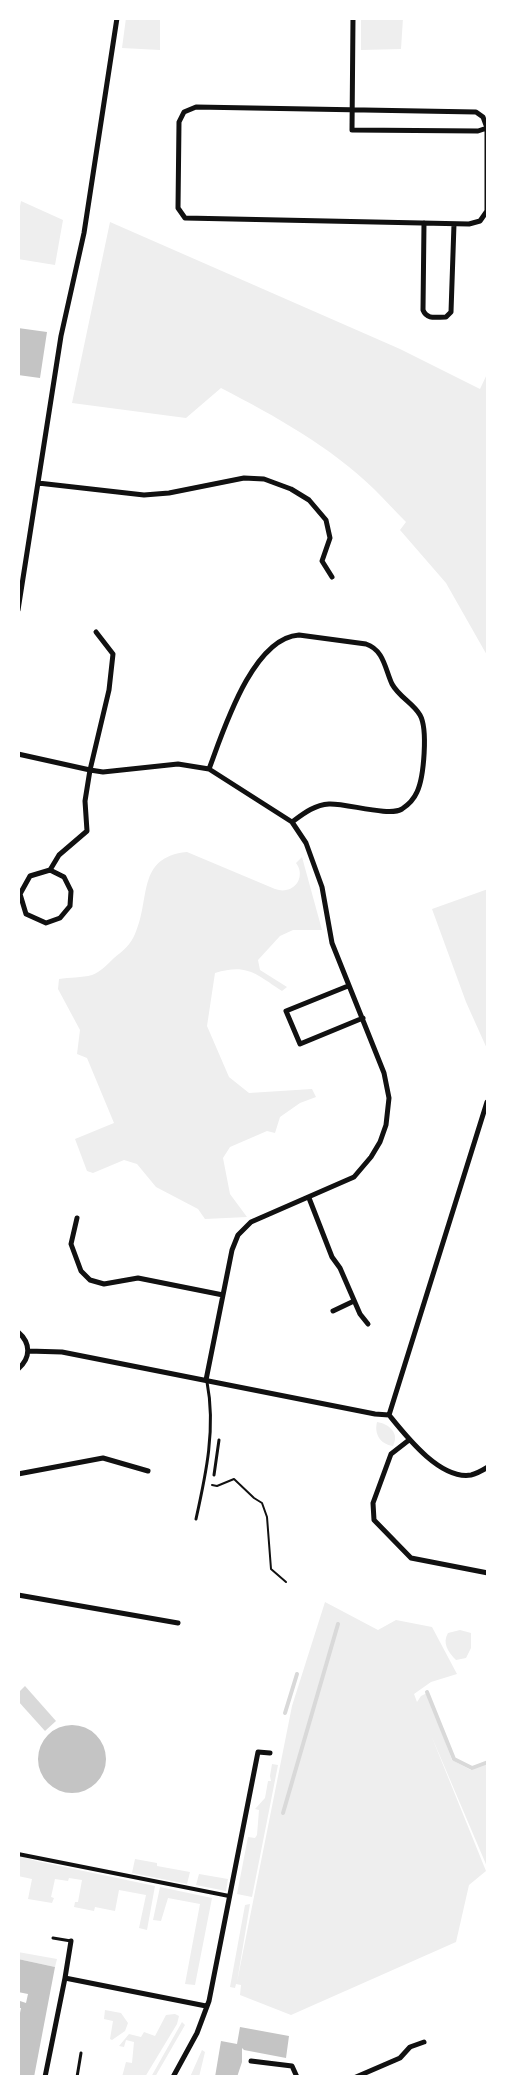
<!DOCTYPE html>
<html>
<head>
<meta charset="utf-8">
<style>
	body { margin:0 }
	#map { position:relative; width:506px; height:2095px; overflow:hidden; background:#fff; font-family:Lato,sans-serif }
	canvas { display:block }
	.frame { position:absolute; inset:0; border:20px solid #fff; pointer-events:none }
</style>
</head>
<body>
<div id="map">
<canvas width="506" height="2095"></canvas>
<div class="frame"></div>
</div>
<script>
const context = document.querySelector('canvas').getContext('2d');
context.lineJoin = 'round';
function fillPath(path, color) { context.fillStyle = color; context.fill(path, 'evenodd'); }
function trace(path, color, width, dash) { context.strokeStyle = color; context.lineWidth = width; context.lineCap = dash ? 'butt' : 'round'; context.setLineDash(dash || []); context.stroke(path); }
fillPath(new Path2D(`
	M126,18H160V50L122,48Z
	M361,18H403L401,49L361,50Z
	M21,201L63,220L55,265L18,259V217Z
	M110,222L400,349L480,389L488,372V657L446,583L400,530L406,522C395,511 385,500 374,489C331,447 275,416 221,388L186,418L72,403Z
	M187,852L275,889C279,890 282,891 286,890C299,888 304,873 296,863L302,857L322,930H293L280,936L258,960L260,970L287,987L282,991C256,974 247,963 215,973L207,1026L229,1077L249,1093L312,1089L316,1097L300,1103L280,1117L275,1133L267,1131L230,1147L223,1158L230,1194L247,1217L205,1219L198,1209L156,1187L137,1164L124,1160L93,1173L87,1171L75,1139L114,1123L87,1058L77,1054L80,1030L58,989L59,979C69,977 82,978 92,975C100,972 108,964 114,958C123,951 131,944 135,934C151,899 136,857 187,852Z
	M488,889V1051L466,1002L432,909Z
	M377,1422C389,1424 400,1433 393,1446C380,1444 374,1434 377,1422Z
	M325,1602L378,1630L396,1620L432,1627L457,1674L431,1682L414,1694L417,1702L421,1696L427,1693L452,1760L471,1770L488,1763V1869L431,1735L486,1871L469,1885L456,1942L291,2015L240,1995L241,1985L236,1984L235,1988L230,1987L245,1905L250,1904L237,1982L292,1706Z
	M460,1630L471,1633V1648L466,1658L456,1660C448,1652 442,1643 448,1633Z
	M272,1764L278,1765L252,1897L237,1894L248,1837L255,1838L257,1835L259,1810L255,1809L265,1798L268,1781H271L270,1776Z
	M18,1855L36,1861L155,1886L147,1930L139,1928L146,1895L119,1890L115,1911L95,1907L94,1911L74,1907L75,1902H78L82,1880L69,1878L68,1881L55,1879L51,1897L54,1898L52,1903L28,1899L32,1879L18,1876Z
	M135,1859L157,1863V1866L190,1872L187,1884L132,1873Z
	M199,1874L228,1879L226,1891L196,1885Z
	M160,1887L212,1898L195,1985L185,1984L200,1904L168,1898L161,1921L153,1920Z
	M18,1952L57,1959L55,1967L18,1959Z
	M105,2010L121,2013L128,2023L125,2031L112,2040L110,2039L113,2021L104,2019Z
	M175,2014L179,2016L177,2024L145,2077H122L126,2062L132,2063L134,2042L126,2040L124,2047L119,2046L129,2034L141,2037L144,2032L155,2036L166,2015Z
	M182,2022L185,2025L155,2077H151Z
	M202,2050L205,2052L199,2077H190Z`), '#eee');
fillPath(new Path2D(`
	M25,1686L56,1721L45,1731L18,1701V1693Z`), '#d9d9d9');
trace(new Path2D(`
	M427,1692L454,1759L472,1768L488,1762
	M285,1713L297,1674
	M283,1813L338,1624`), '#d9d9d9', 4);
fillPath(new Path2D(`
	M18,328L47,332L40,378L18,375Z
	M38 1759a34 34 0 1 1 68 0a34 34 0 1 1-68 0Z
	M18,1959L55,1967L34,2077H18V2023L21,2008H19L20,2001L26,2003L28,1994L18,1992Z
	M240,2027L289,2036L286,2058L244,2050L242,2048V2062L237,2077H215L221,2041L237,2044Z`), '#c4c4c4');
trace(new Path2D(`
	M212,1485L217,1486L234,1479L254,1498L262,1503L267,1517L271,1569L286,1582`), '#111', 2);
trace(new Path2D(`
	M214,1475L219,1440
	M196,1519C206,1474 216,1428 207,1382
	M53,1938L71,1941
	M77,2077L81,2053`), '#111', 3);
trace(new Path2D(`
	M18,1854L229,1896`), '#111', 4);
trace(new Path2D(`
	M353,18L352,130L478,131L487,128
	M196,107L476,112L483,117L487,128V211L480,221L469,224L185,218L178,208L179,122L184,112Z
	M424,223L423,310C427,320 436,317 446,317L451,312L454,224
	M38,483L144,495L169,493L244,478L264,479L291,489L309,500L326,520L330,538L322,561L332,577
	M18,610L61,336L84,233L117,18
	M18,754L90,770L103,772L178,764L209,769L292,822L306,843L322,887L332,943L384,1073L389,1098L386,1125L380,1142L371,1157L354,1177L251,1222L238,1235L232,1250L206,1380
	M209,769C223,732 252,638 299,635L366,644C384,650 385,669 392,684C399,697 413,703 420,715C428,729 424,777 417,792C414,799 408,805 402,809C389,817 346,803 329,804C314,805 303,814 292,822
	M50,870L64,877L71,891L70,906L60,918L46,923L26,914L20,894L30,876L50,870L59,855L87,831L85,801L90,770L109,690L113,654L96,632
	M348,986L286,1011L300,1044L363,1018
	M309,1198L332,1257L340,1268L360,1314L368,1324
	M77,1218L71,1244L81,1271L90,1280L104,1284L138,1278L223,1295
	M333,1311L354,1301
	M18,1332C31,1343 31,1358 18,1369
	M28,1351L62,1352L375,1414L389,1415
	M389,1415L487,1102L488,1103
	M389,1415C406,1436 440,1480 471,1475C476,1474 483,1470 488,1467
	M409,1440L391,1454L373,1503L374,1520L411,1558L488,1573
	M18,1474L103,1458L148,1471
	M18,1595L178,1623
	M65,1978L71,1941
	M251,2061L292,2066L297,2077
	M45,2077L65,1978L206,2006
	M173,2077L197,2033L209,2001L258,1752L270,1753
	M356,2077L400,2058L410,2047L424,2042`), '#111', 5);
</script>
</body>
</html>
